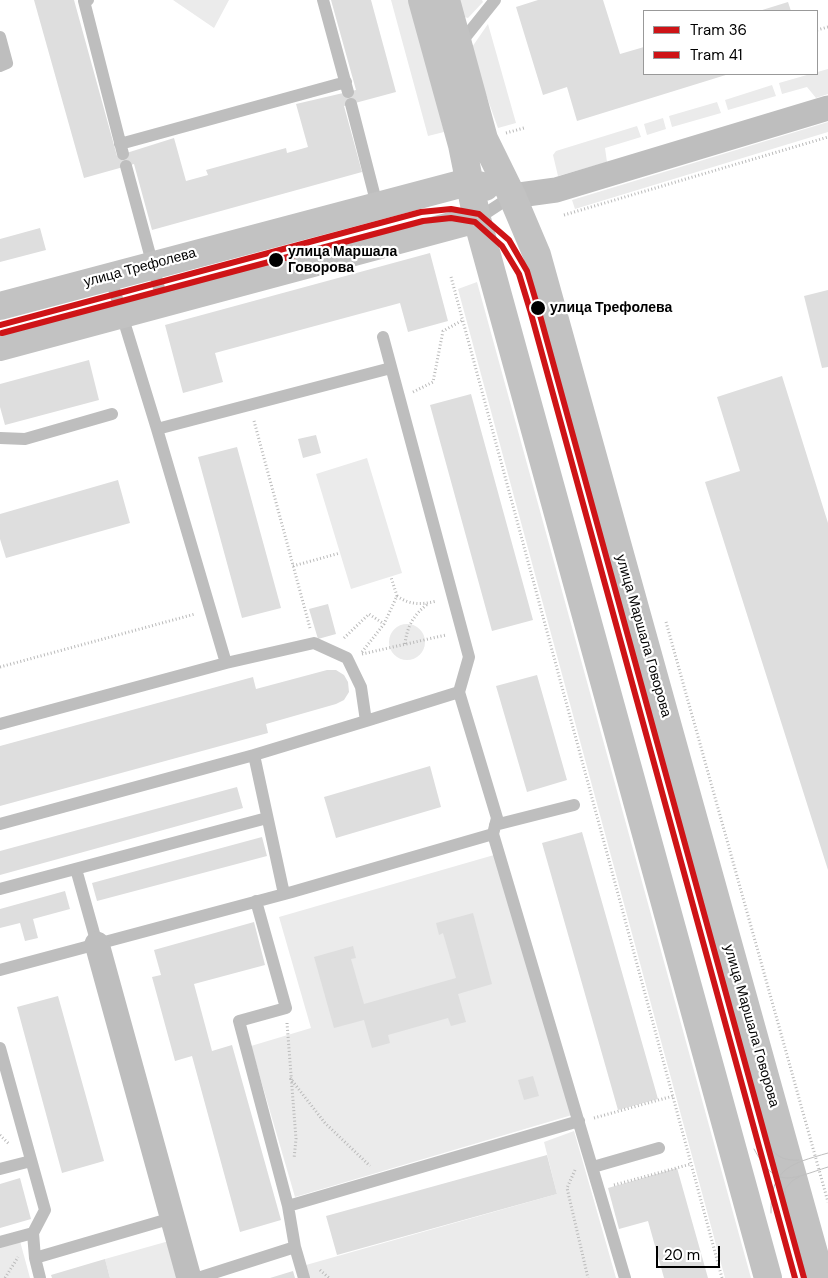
<!DOCTYPE html>
<html>
<head>
<meta charset="utf-8">
<style>
	body { margin:0 }
	#map { position:relative; width:828px; height:1278px; overflow:hidden; background:#fff; font-family:"DM Sans",sans-serif }
	canvas { display:block }
	.legend { position:absolute; left:643px; top:10px; width:175px; height:65px; box-sizing:border-box; background:#fff; border:1px solid #999; margin:0; padding:6px 9px; list-style:none; font-size:15px; color:#000 }
	.legend li { display:flex; align-items:center; gap:10px; height:25px }
	.legend b { width:25px; border:1px solid #999 }
	.scale { position:absolute; left:656px; top:1246px; width:64px; height:22px; box-sizing:border-box; border:2px solid #000; border-top:0; padding-left:6px; font-size:15px; line-height:18px; white-space:nowrap; color:#000; -webkit-text-stroke:4px #fff; paint-order:stroke }
</style>
</head>
<body>
<div id="map">
<canvas width="828" height="1278"></canvas>
<ul class="legend">
<li><b style="height:6px;background:#ce1417"></b>Tram 36</li>
<li><b style="height:6px;background:#ce1417"></b>Tram 41</li>
</ul>
<div class="scale">20 m</div>
</div>
<script>
const context = document.querySelector('canvas').getContext('2d');
context.lineJoin = 'round';
function fillPath(path, color) { context.fillStyle = color; context.fill(path, 'evenodd'); }
function trace(path, color, width, dash) { context.strokeStyle = color; context.lineWidth = width; context.lineCap = dash ? 'butt' : 'round'; context.setLineDash(dash || []); context.stroke(path); }
function drawText(font, color, halo, rows, align = 'center') {
  context.font = font + ' "DM Sans",sans-serif'; context.lineWidth = 4.5; context.setLineDash([]); context.textBaseline = 'middle'; context.strokeStyle = halo; context.fillStyle = color; for (const [text, x, y, turn = 0] of rows) {
    context.save(); context.translate(x, y); context.rotate((+turn || 0) * Math.PI / 180); context.textAlign = isNaN(turn) ? turn : align; if (halo) context.strokeText(text, 0, 0); context.fillText(text, 0, 0); context.restore();
  }
}
fillPath(new Path2D(`
	M173,0H229L214,28Z
	M391,0H411L444,132L428,136Z
	M457,0H482L483,2L468,18L461,16Z
	M488,24L516,123L498,128L470,50Z
	M828,69V94L816,98L807,87L782,94L779,83Z
	M772,85L776,96L728,110L725,100Z
	M717,102L721,113L672,127L669,116Z
	M663,118L666,129L647,135L644,124Z
	M828,122V132L575,209L572,200Z
	M637,126L641,137L605,148L607,162L558,176L553,155L556,151Z
	M477,282L751,1278H725L458,289Z
	M367,458L402,573L351,589L316,474Z
	M389 642a18 18 0 1 1 36 0a18 18 0 1 1-36 0Z
	M494,855L572,1115L295,1197L251,1046L311,1028L279,917Z
	M574,1131L616,1278H310L306,1265L557,1194L544,1142Z
	M20,1241L30,1278H0V1247Z
	M169,1241L180,1278H110L105,1259Z`), '#ebebeb');
fillPath(new Path2D(`
	M34,0H74L117,156L174,138L186,181L208,175L206,170L286,148L287,153L308,147L296,104L356,90L331,0H371L396,92L344,106L362,172L152,230L134,164L84,178Z
	M538,0H603L620,54L644,47V74H729L577,121L567,87L543,95L516,7Z
	M788,2L791,11H759Z
	M40,228L46,250L0,262V239Z
	M430,253L448,321L408,332L400,303L215,353L223,382L183,393L165,325Z
	M828,290V367L822,368L804,296Z
	M89,360L99,400L5,425L0,407V384Z
	M782,376L828,523V870L705,482L740,471L717,397Z
	M471,394L533,620L492,631L430,405Z
	M316,435L321,453L303,458L298,439Z
	M237,447L281,608L242,618L198,457Z
	M118,480L130,523L6,558L0,539V514Z
	M328,604L336,634L318,639L309,609Z
	M327,670H336L344,675L348,682L349,692L344,700L336,704L266,724L268,733L0,806V746L253,677L256,689Z
	M537,675L567,780L527,792L496,686Z
	M430,766L441,807L336,838L324,797Z
	M237,787L243,808L0,875V851Z
	M582,832L658,1099L618,1110L542,843Z
	M262,837L267,856L97,901L92,883Z
	M65,891L70,909L33,919L38,938L25,941L20,923L0,928V909Z
	M473,913L492,984L458,994L466,1022L451,1026L448,1018L388,1035L390,1043L372,1048L364,1020L334,1028L314,957L353,946L356,958L351,959L364,1004L456,978L443,933L439,935L436,923Z
	M254,922L265,965L194,984L212,1051L232,1045L281,1220L240,1232L192,1056L175,1061L152,977L161,975L154,950Z
	M58,996L104,1161L62,1173L17,1007Z
	M533,1076L539,1096L524,1100L518,1080Z
	M547,1155L557,1194L337,1255L326,1216Z
	M677,1168L708,1278H664L648,1221L619,1229L608,1188Z
	M20,1178L31,1219L0,1228V1184Z
	M105,1259L110,1278H52L51,1275Z
	M293,1271L295,1278H270Z`), '#dedede');
trace(new Path2D(`
	M817,30L828,27
	M506,133L524,128
	M564,215L828,137
	M451,277L722,1278
	M413,392L433,382L443,331L463,320
	M254,421L310,628
	M293,566L340,553
	M397,596C410,605 421,605 437,601
	M666,622L828,1202
	M344,638L369,614L384,624
	M405,644C407,626 414,614 429,603
	M362,652L384,624L397,596L391,577
	M362,654L446,635
	M0,667L195,614
	M287,1023L296,1139L294,1159
	M290,1078L325,1123L370,1166
	M594,1118L673,1096
	M0,1135L9,1144
	M575,1170L567,1188L588,1278
	M614,1185L691,1164
	M320,1270L329,1278
	M5,1278L18,1257`), '#b9b9b9', 3, [1, 2.5]);
trace(new Path2D(`
	M88,0L84,1L123,154
	M323,0L348,92
	M0,37L7,63L0,66
	M459,45L495,0
	M351,104L377,205
	M120,144L346,82
	M126,166L163,303
	M477,219L512,196
	M110,276L157,429L391,368
	M383,337L469,657L459,692L497,818L493,834
	M157,429L226,663
	M0,438L25,439L112,414
	M366,721L459,692
	M0,724L226,663L314,643L347,658L361,687L366,721L254,755L284,894
	M0,824L254,755
	M495,825L574,805
	M76,869L97,944
	M0,889L267,818
	M0,970L292,892L493,834L625,1278
	M0,1048L45,1210L33,1233
	M593,1167L659,1148
	M0,1169L31,1161
	M288,1206L579,1121
	M0,1242L33,1233L35,1258L40,1278
	M295,1247L304,1278
	M35,1258L172,1218
	M198,1278L295,1247L288,1206L239,1021L286,1008L256,901`), '#bebebe', 12);
trace(new Path2D(`
	M512,196L556,190L828,108
	M97,944L189,1278`), '#bebebe', 25);
trace(new Path2D(`
	M422,0L462,145L477,219L768,1278
	M446,0L484,139L512,196L537,255L821,1278
	M0,306L468,182L485,187
	M0,347L477,219`), '#c2c2c2', 28);
trace(new Path2D(`
	M765,1140C774,1155 781,1161 799,1160
	M754,1149C776,1190 790,1179 828,1167
	M771,1213C770,1168 790,1164 828,1153
	M786,1213L785,1189L792,1181L799,1177`), '#bebebe', 1);
trace(new Path2D(`
	M0,325L421,212L451,209L479,214L509,240L527,271L538,308L804,1278`), '#ce1417', 6);
trace(new Path2D(`
	M2,333L423,221L451,218L475,222L502,246L519,274L530,310L795,1278`), '#ce1417', 6);
for (const [x, y, r, color] of [
	[276,260,8,"#000"],
	[538,308,8,"#000"]
]) { const dot = new Path2D(); dot.arc(x, y, r, 0, 2 * Math.PI); context.fillStyle = color; context.fill(dot); trace(dot, '#fff', 2); }
drawText('bold 14px', '#000', '#fff', [
	["улица Маршала",288,252],
	["Говорова",288,268],
	["улица Трефолева",550,308]
], 'left');
drawText('14px', '#000', '#fff', [
	["улица Трефолева",140,268,-15],
	["улица Маршала Говорова",643,636,74],
	["улица Маршала Говорова",751,1026,74]
]);
</script>
</body>
</html>
